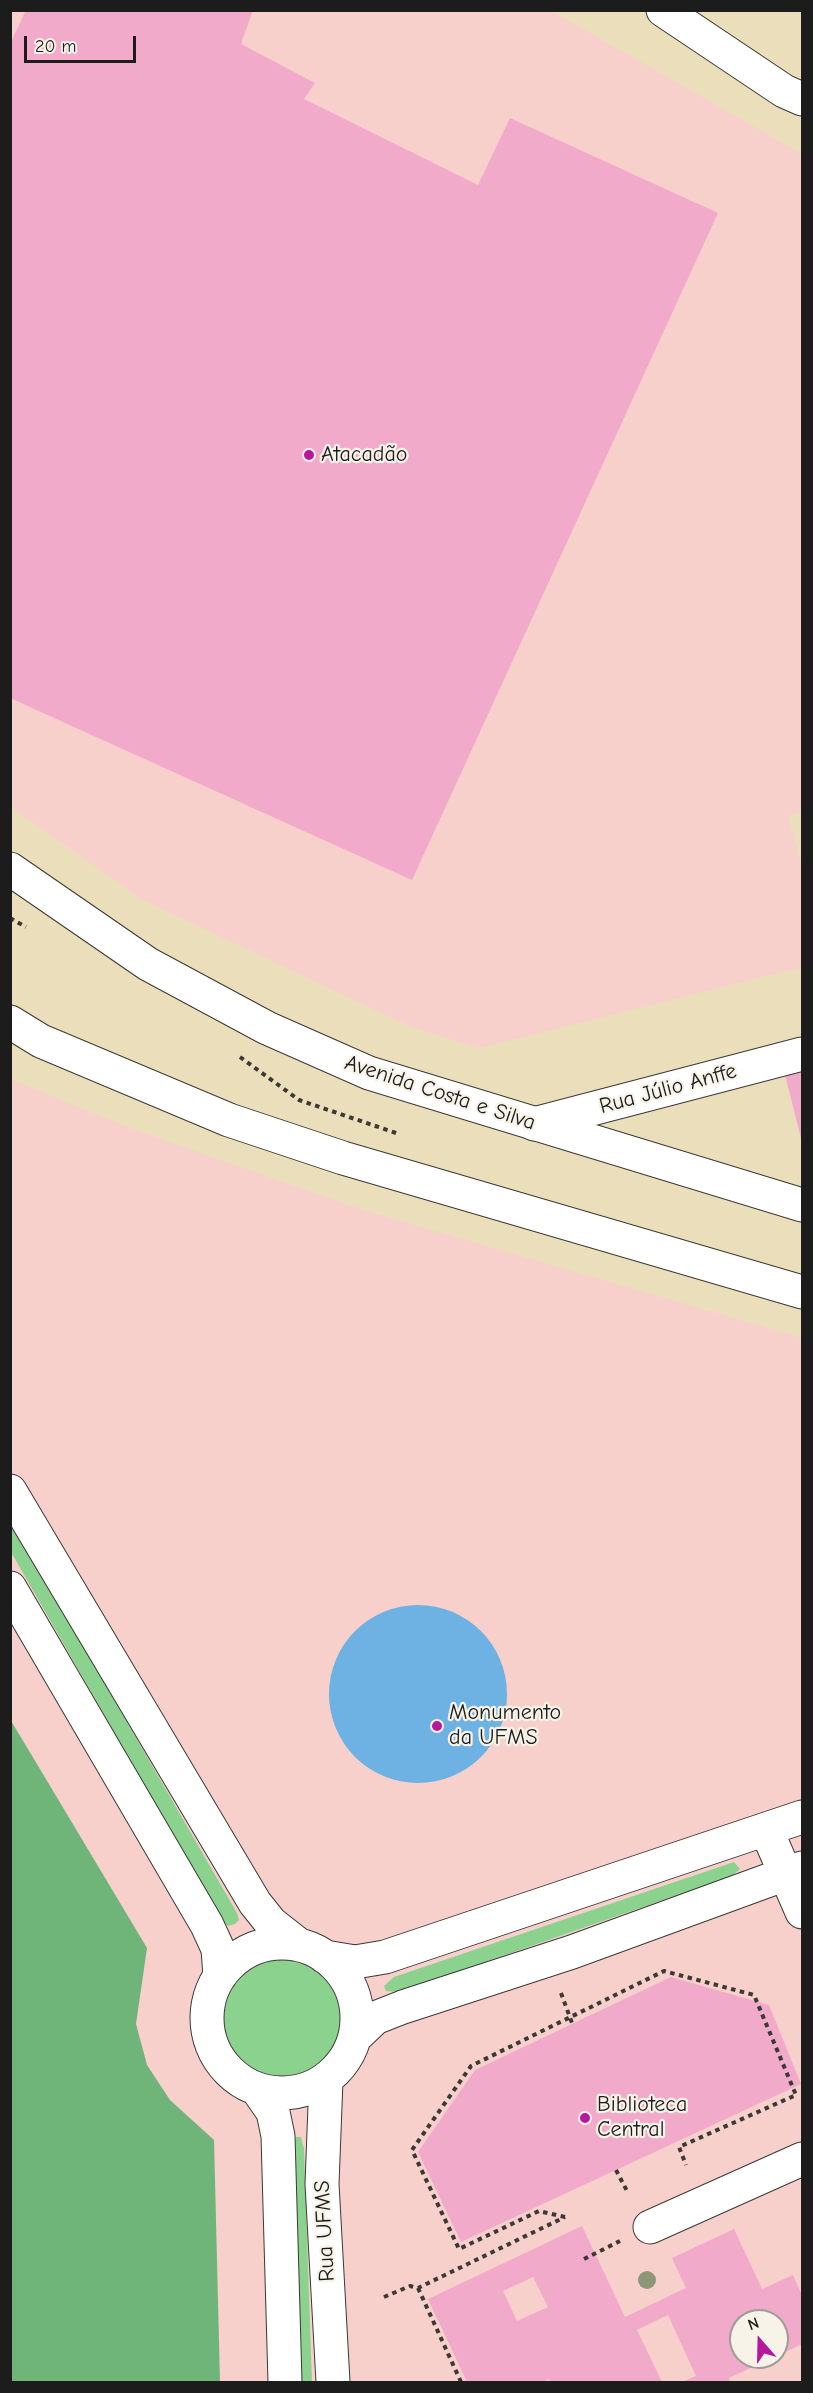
<!DOCTYPE html>
<html>
<head>
<meta charset="utf-8">
<style>
	body { margin:0 }
	#map { position:relative; width:813px; height:2393px; overflow:hidden; background:#ebdebb; font-family:"Comic Neue",sans-serif }
	canvas { display:block }
	.frame { position:absolute; inset:0; border:12px solid #1c1c1c; pointer-events:none }
	.north { position:absolute; left:729px; top:2309px; width:60px; height:60px; box-sizing:border-box; background:#f7f3e8; border:2px solid #9f9d96; border-radius:50%; rotate:340deg; font-size:16px; font-weight:700; line-height:24px; text-align:center; color:#1c1c1c }
	.north::after { content:''; display:block; margin:auto; width:21px; height:27px; background:#b5179e; clip-path:polygon(50% 0,100% 100%,50% 72%,0 100%) }
	.scale { position:absolute; left:24px; top:36px; width:112px; height:27px; box-sizing:border-box; border:3px solid #1c1c1c; border-top:0; padding-left:8px; font-size:18px; line-height:21px; white-space:nowrap; color:#1c1c1c; -webkit-text-stroke:4px #f7f3e8; paint-order:stroke }
</style>
</head>
<body>
<div id="map">
<canvas width="813" height="2393"></canvas>
<div class="frame"></div>
<div class="north">N</div>
<div class="scale">20 m</div>
</div>
<script>
const context = document.querySelector('canvas').getContext('2d');
context.lineJoin = 'round';
function fillPath(path, color) { context.fillStyle = color; context.fill(path, 'evenodd'); }
function trace(path, color, width, dash) { context.strokeStyle = color; context.lineWidth = width; context.lineCap = dash ? 'butt' : 'round'; context.setLineDash(dash || []); context.stroke(path); }
function drawText(font, color, halo, rows, align = 'center') {
  context.font = font + ' "Comic Neue",sans-serif'; context.lineWidth = 4.5; context.setLineDash([]); context.textBaseline = 'middle'; context.strokeStyle = halo; context.fillStyle = color; for (const [text, x, y, turn = 0] of rows) {
    context.save(); context.translate(x, y); context.rotate((+turn || 0) * Math.PI / 180); context.textAlign = isNaN(turn) ? turn : align; if (halo) context.strokeText(text, 0, 0); context.fillText(text, 0, 0); context.restore();
  }
}
fillPath(new Path2D(`
	M11,11H552L802,154V811L788,816L802,866V967L479,1048L411,1027L141,899L11,807Z
	M10,1079L133,1129L360,1209L802,1338V2382H11ZM741,2321H777V2357H741Z`), '#f7d0cc');
fillPath(new Path2D(`
	M10,1519L237,1913L239,1920L235,1924L228,1926L223,1922L11,1552Z
	M734,1862L740,1869L732,1876L399,1992L386,1991L384,1986L394,1977Z
	M224 2018a58 58 0 1 1 116 0a58 58 0 1 1-116 0Z
	M296,2137H301L304,2149L312,2382H300L293,2142Z`), '#8ad28e');
fillPath(new Path2D(`
	M10,1719L147,1948L136,2024L147,2065L170,2100L214,2140L220,2382H11Z`), '#6fb479');
fillPath(new Path2D(`
	M329 1694a89 89 0 1 1 178 0a89 89 0 1 1-178 0Z`), '#6eb1e3');
fillPath(new Path2D(`
	M26,10H253L241,44L315,83L304,99L478,185L510,118L718,213L412,880L10,698V44Z
	M802,1062V1142L783,1067Z
	M671,1977L769,2005L801,2084L461,2242L418,2152L475,2070Z
	M582,2226L625,2317L686,2288L672,2258L734,2229L762,2289L793,2275L802,2295V2344L777,2356V2321H741V2357H774L729,2378L730,2382H681L696,2376L668,2315L637,2330L662,2382H551L549,2379L542,2382H467L428,2299ZM533,2277L548,2307L517,2321L503,2291Z`), '#f1aaca');
const minor = new Path2D(`
	M663,10L784,91L802,99
	M534,1124L802,1054
	M10,1491L255,1903L271,1923L299,1945
	M10,1588L207,1925L218,1949L220,1976
	M766,1829L802,1912
	M207 2018a75 75 0 1 1 150 0a75 75 0 1 1-150 0Z
	M325,1957L355,1962L385,1957L802,1817
	M355,2037L375,2018L403,2007L572,1952L802,1868
	M326,2080L322,2184L333,2382
	M257,2089L273,2112L278,2136L285,2382
	M650,2227L802,2159`);
const major = new Path2D(`
	M10,869L148,964L267,1028L369,1073L802,1205
	M10,1022L41,1041L229,1120L343,1158L802,1292`);
trace(minor, '#3b3934', 35);
trace(major, '#3b3934', 35);
trace(new Path2D(`
	M10,918L26,927
	M240,1057L299,1100L399,1134
	M561,1993L572,2023
	M616,2170L627,2191
	M565,2217L539,2211L459,2249L412,2150L471,2066L664,1971L754,1995L796,2095L679,2147L686,2165
	M584,2259L620,2241
	M418,2288L461,2382
	M384,2297L410,2286L418,2288L565,2217`), '#3b3934', 4, [4.5, 4.5]);
trace(minor, '#fff', 33);
trace(major, '#fff', 33);
context.fillStyle = '#8e967a';
for (const [x, y] of [
	[647,2280]
]) { context.beginPath(); context.arc(x, y, 9, 0, 2 * Math.PI); context.fill(); }
for (const [x, y, r, color] of [
	[309,455,6,"#b5179e"],
	[437,1726,6,"#b5179e"],
	[585,2118,6,"#b5179e"]
]) { const dot = new Path2D(); dot.arc(x, y, r, 0, 2 * Math.PI); context.fillStyle = color; context.fill(dot); trace(dot, '#f7f3e8', 2); }
drawText('22px', '#1c1c1c', '#f7f3e8', [
	["Atacadão",321,455],
	["Monumento",449,1713],
	["da UFMS",449,1738],
	["Biblioteca",597,2105],
	["Central",597,2130]
], 'left');
drawText('22px', '#1c1c1c', '#f7f3e8', [
	["Rua Júlio Anffe",668,1089,-15],
	["Avenida Costa e Silva",440,1093,18],
	["Rua UFMS",325,2231,-93]
]);
</script>
</body>
</html>
